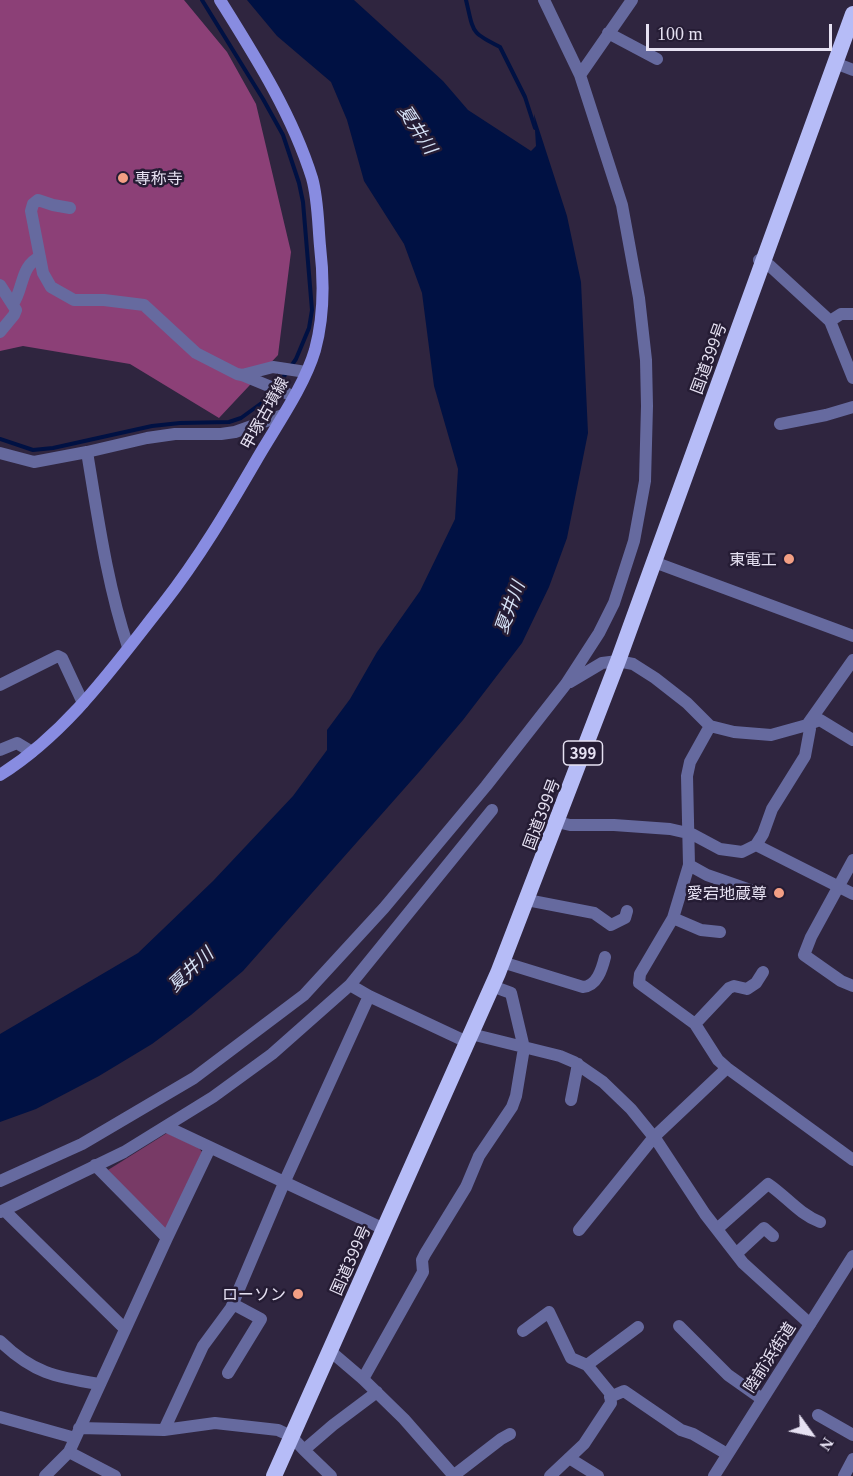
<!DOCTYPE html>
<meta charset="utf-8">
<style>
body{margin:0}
#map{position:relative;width:853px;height:1476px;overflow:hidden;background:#2f253f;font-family:Georgia,serif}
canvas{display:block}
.north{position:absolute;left:781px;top:1404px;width:60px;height:60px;-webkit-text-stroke:4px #251c34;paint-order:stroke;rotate:123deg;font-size:16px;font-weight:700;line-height:24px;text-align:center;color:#e6e1f2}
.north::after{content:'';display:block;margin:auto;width:21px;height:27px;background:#e6e1f2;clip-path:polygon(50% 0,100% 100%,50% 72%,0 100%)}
.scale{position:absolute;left:646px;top:24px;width:186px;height:27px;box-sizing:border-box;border:3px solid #e6e1f2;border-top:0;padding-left:8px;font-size:18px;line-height:21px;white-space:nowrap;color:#e6e1f2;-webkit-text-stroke:4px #251c34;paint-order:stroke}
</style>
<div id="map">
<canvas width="853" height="1476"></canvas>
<div class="north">N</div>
<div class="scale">100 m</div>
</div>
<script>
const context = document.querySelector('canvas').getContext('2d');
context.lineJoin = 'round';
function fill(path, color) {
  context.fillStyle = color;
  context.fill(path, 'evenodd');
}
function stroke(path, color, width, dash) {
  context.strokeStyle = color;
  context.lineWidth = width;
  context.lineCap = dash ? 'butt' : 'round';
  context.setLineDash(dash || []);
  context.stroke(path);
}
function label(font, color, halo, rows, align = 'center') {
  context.font = font + ' Georgia,"Noto Sans JP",serif';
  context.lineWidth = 5;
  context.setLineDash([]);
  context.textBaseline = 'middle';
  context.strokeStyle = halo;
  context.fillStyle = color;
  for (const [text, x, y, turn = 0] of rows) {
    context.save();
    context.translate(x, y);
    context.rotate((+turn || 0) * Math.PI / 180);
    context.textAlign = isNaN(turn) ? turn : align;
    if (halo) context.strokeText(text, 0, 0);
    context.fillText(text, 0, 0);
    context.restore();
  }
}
fill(new Path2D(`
 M167 1133 199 1148 202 1152 165 1231 108 1170Z`), '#783a66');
fill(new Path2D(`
 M0 0H184L227 52 256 104 291 252 278 355 219 418 130 364 23 346 0 351Z`), '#8c4077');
fill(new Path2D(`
 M247 0H354L443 81 468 110 531 151 536 146 534 114 567 216 581 282 588 433 567 538 549 587 522 643 463 720 419 772 243 971 191 1015 152 1044 99 1076 36 1109 0 1122V1034L138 953 213 881 293 796 327 750V730L350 699 377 652 420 591 455 519 458 469 434 386 422 293 404 244 364 181 347 120 331 82 277 36Z`), '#001143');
stroke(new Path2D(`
 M466 0C474 33 470 32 500 47L525 97 535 128
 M0 439 33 450 53 448 152 426 180 423 229 422 241 418 263 402 278 385 296 359 309 328 312 310 303 202 299 183 283 135 263 99 202 0`), '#001143', 4);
stroke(new Path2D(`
 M608 33 657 59
 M580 75 632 0
 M70 208 53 205 38 200 33 204 31 211 43 273 51 287 74 300H104L144 305 196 353 237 374 242 375 273 367 306 372
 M759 260 769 265 830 321 853 378
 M0 285 16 310 14 315 0 332
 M13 304C24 288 20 266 40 257
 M830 321 841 314H853
 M242 375 293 396
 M780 424 826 415 853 407
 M87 452C98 518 107 584 128 647
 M0 453 34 462 87 452 147 438 175 434H221L235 432 283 415
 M654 562 853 636
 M0 685 58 656 62 658 83 703
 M807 725 853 660
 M807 725 820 720 853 740
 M710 726 690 762 687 776 689 865 673 918 640 974 639 983 695 1024 718 1060 727 1068 853 1160
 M0 750 17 743 32 752
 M557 822 570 825H614L670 829 692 834 720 849 742 852 756 845 763 834 772 809 805 756 810 729 807 725 771 735 734 732 710 726 687 703 655 678 633 664 618 661 602 663 570 682
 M756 845 853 894
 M853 860 811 937 804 955 841 981 853 986
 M689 865 707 875 753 891
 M527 900 594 913 611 925 625 918 627 911
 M673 918 701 930 720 932
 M502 962 583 987C597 986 602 969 605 957
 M350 985 369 996 467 1042
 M695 1024 729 988 734 986 747 989 756 983 763 972
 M471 1034 560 1056 574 1062 603 1082 631 1109 657 1141 705 1214 743 1263 810 1324
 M571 1100 578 1064
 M167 1127 384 1229
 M95 1165 167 1238
 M0 1181 82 1144 194 1078 304 995 384 908 486 786 566 684 599 633 614 603 634 541 645 481 647 406 646 360 639 298 622 205 580 75 544 0
 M4 1210 125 1329
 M0 1212 124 1152 213 1097 272 1054 350 985 492 810
 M717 1229 768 1184C786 1196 799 1214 820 1222
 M579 1230 654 1137 727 1068
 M736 1254 764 1228 773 1236
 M679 1326 728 1375 762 1399
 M523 1331 549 1312 571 1358 587 1365 610 1393 611 1403 584 1444 550 1476
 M0 1341C33 1373 55 1377 99 1384
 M329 1350 363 1379 404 1419 454 1476
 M587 1365 638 1327
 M228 1373 261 1319 233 1304
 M363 1379 423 1272 422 1260 425 1254 466 1187 479 1156 512 1107 516 1096 524 1048 511 993 492 986
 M610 1397 624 1391 681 1430 693 1434 727 1454
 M818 1415 853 1435
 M0 1417 75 1438
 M79 1428 164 1430 215 1423 278 1430 291 1436 304 1450 333 1425 377 1392
 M164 1430 203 1346 231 1308 284 1183 369 996
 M304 1450 331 1476
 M69 1452 115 1476
 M569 1458 598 1476
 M45 1476 69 1452 167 1238 210 1148
 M453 1476 501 1439 510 1434
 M844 1476 853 1459`), '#666a9f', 12);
stroke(new Path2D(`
 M835 63 853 70
 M714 1476 853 1256`), '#666a9f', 12);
stroke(new Path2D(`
 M0 775C68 732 114 666 163 604 199 558 228 509 257 459 276 426 304 387 315 350 324 317 324 280 320 246 318 224 318 199 312 178 292 114 255 56 220 0`), '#888ce1', 12);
stroke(new Path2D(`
 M274 1476 498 973 618 661 853 14`), '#b6bcf7', 16);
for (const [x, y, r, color] of [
 [123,178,6,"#f39f84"],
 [789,559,6,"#f39f84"],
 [779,893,6,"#f39f84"],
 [298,1294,6,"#f39f84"]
]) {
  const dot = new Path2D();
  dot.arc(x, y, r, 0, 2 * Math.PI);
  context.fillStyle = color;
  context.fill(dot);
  stroke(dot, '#251c34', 2);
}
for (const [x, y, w] of [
 [583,753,39]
]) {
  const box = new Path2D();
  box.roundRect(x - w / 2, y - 12, w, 24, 4.5);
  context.fillStyle = '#251c34';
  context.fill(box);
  stroke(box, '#e6e1f2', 1.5);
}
label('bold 15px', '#e6e1f2', null, [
 ["399",583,753]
]);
label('16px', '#e6e1f2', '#251c34', [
 ["専称寺",135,178,"left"],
 ["東電工",777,559],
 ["愛宕地蔵尊",767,893],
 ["ローソン",286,1294]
], 'right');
label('16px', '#e6e1f2', '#251c34', [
 ["国道399号",708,358,-70],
 ["甲塚古墳線",264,413,-61],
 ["国道399号",541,814,-69],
 ["国道399号",350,1260,-66],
 ["陸前浜街道",769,1357,-57]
]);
label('italic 18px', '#d5e1f5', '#251c34', [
 ["夏井川",418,129,57],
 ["夏井川",509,607,-70],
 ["夏井川",190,969,-43]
]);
</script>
